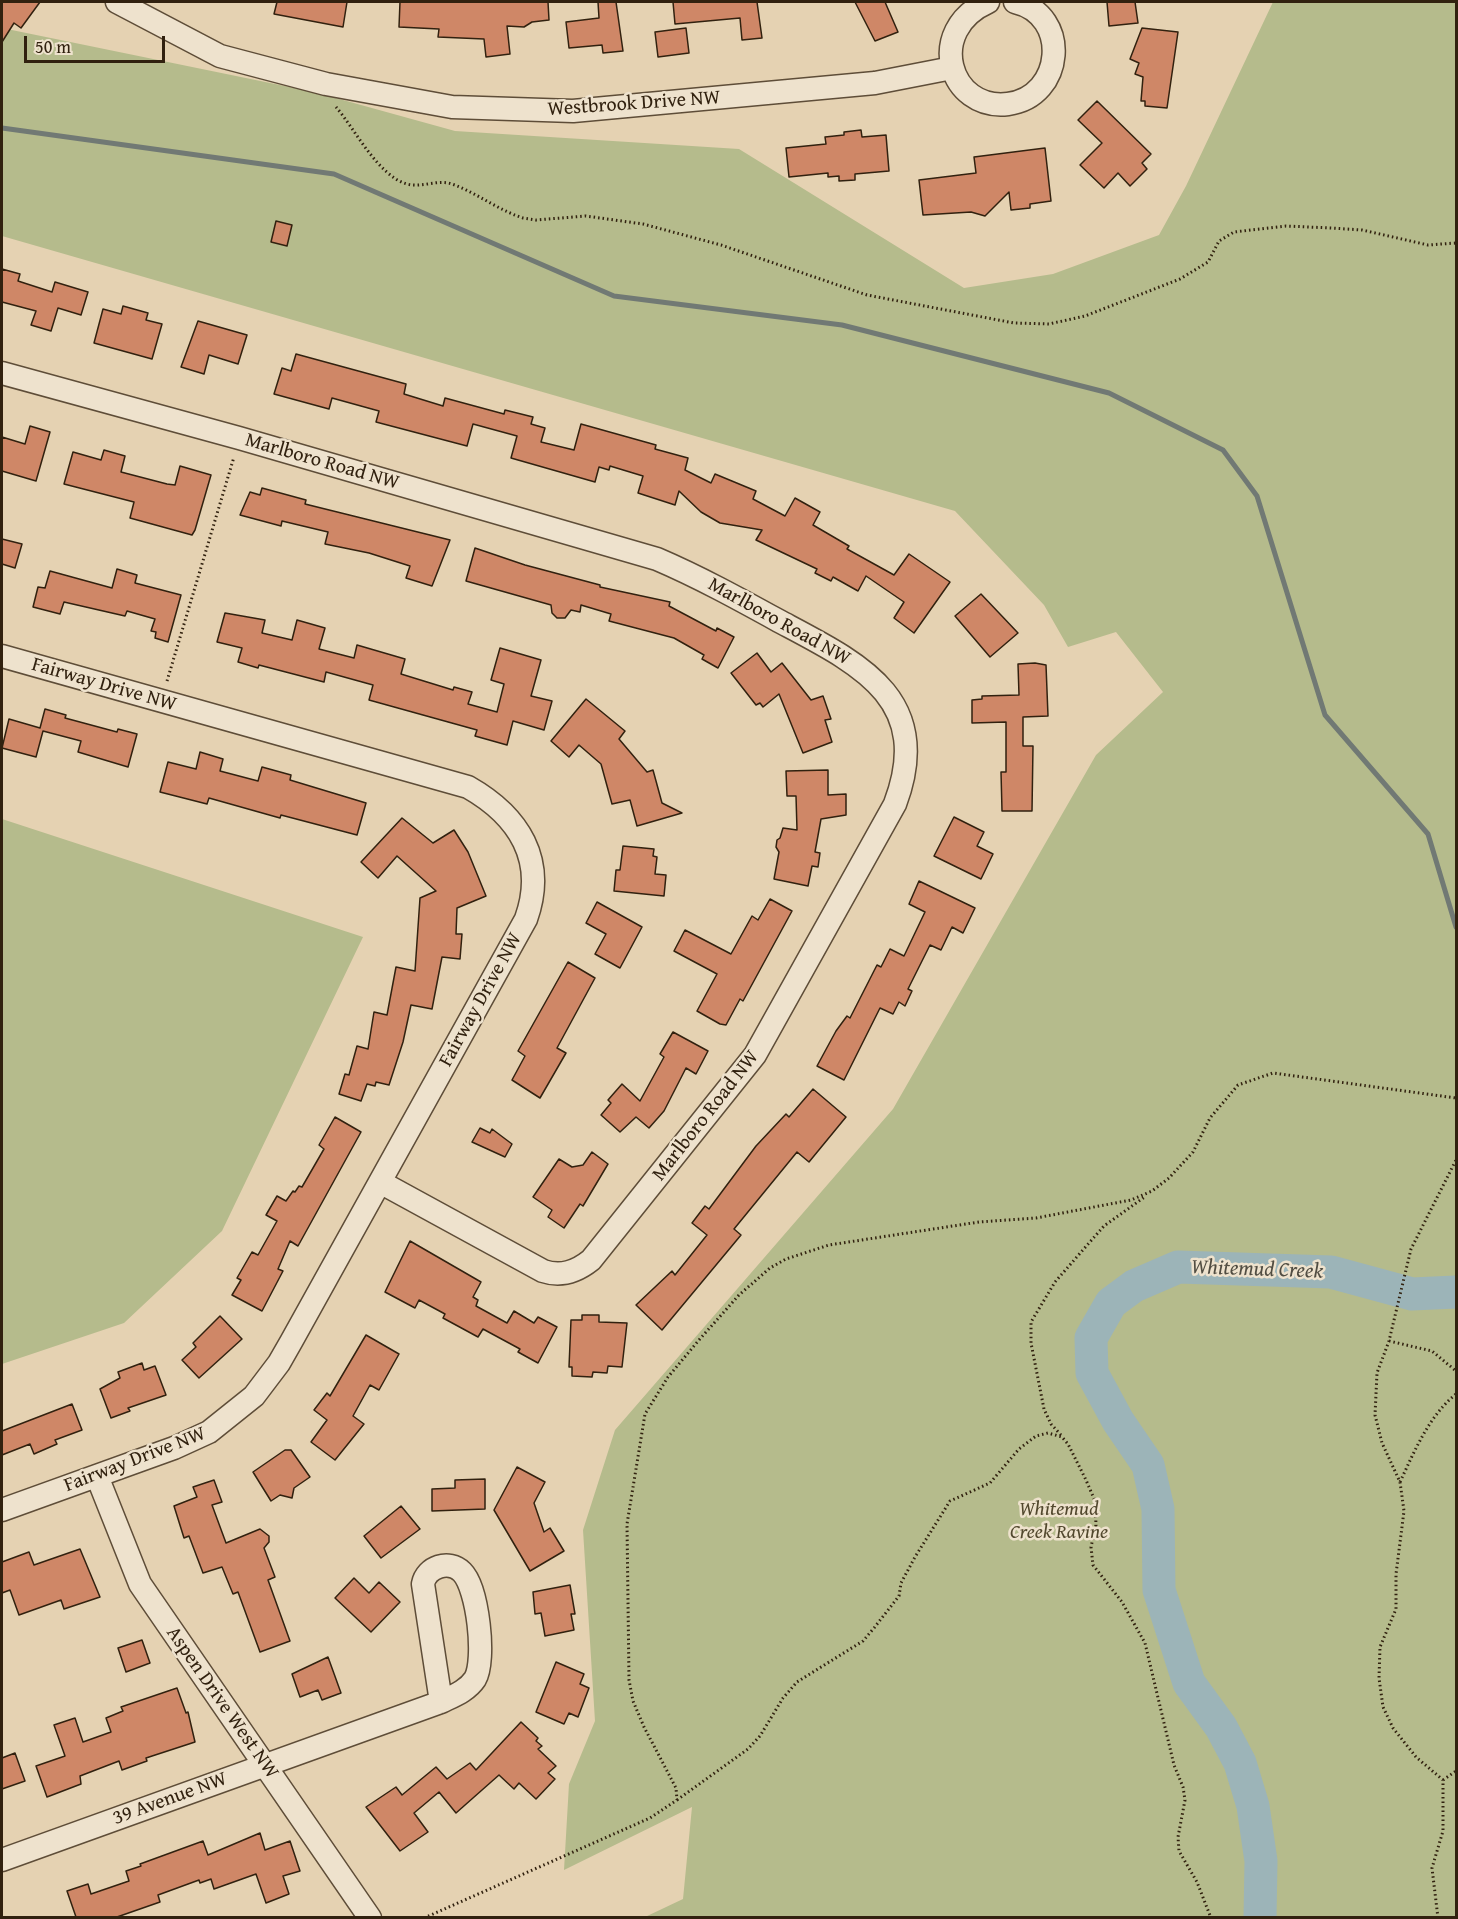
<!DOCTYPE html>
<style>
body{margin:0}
#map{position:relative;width:1458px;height:1919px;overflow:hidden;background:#e5d2b2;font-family:"Gentium Book Plus",serif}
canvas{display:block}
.frame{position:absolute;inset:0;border:3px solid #31210f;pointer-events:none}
.scale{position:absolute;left:24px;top:36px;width:141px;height:27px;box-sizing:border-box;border:3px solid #31210f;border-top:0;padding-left:8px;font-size:18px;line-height:21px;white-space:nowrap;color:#31210f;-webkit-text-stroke:4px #eee2cd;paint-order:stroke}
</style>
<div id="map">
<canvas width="1458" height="1919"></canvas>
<div class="frame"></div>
<div class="scale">50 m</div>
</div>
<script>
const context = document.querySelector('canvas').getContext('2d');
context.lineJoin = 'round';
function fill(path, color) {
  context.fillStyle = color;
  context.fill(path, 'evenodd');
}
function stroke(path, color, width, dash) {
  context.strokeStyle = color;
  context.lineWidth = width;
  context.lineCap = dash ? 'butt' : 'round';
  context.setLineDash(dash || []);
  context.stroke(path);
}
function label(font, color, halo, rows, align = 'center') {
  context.font = font + ' "Gentium Book Plus",serif';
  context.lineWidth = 5;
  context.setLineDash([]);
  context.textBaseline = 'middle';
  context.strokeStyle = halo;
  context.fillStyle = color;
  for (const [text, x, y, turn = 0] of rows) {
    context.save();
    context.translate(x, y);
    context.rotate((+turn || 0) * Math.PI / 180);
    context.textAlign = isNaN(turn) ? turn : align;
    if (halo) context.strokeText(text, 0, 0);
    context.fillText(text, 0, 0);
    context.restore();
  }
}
fill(new Path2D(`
 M1273 2H1456V1917H645L683 1899 692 1807 564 1870 569 1784 595 1721 583 1530 615 1430 893 1109 1096 755 1163 692 1116 632 1068 647 1044 605 955 511 2 236V28L314 92 455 131 739 149 964 288 1053 274 1159 235 1186 186Z
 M2 819 363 937 222 1231 124 1323 2 1364Z`), '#b5bb8c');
stroke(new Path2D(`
 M2 128 334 174 614 296 842 325 1109 393 1223 450 1257 496 1325 715 1428 834 1456 927
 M1453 1293 1456 1278`), '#717974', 5);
stroke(new Path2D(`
 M1260 1918 1261 1861 1253 1806 1240 1763 1221 1727 1189 1683 1159 1590 1158 1509 1148 1465 1118 1421 1092 1373 1091 1338 1111 1303 1134 1286 1178 1267 1331 1272 1412 1294 1456 1292`), '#9cb4b8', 33);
const building = new Path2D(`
 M2 2H40L21 28 14 23 2 42Z
 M277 2H347L343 27 274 14Z
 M400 2H548L549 20 532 22 524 27 507 26 510 54 486 57 484 39 438 37 439 29 399 27Z
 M598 2H616L623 51 603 53 602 45 569 48 566 22 599 18Z
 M673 2H757L762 38 742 40 740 18 675 24Z
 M855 2H885L898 32 875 41Z
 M1107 2H1135L1138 23 1109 26Z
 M686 28 689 53 658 57 655 32Z
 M1142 28 1178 32 1167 108 1145 106V101H1141L1143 77 1135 74 1139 63 1130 59Z
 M1097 101 1151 154 1142 163 1147 169 1130 186 1118 173 1104 188 1080 165 1102 143 1078 120Z
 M861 130 862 137 886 135 889 171 855 174V180L839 181V176L828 177V173L789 177 786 148 826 144 825 137 844 135V132Z
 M1045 148 1051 201 1030 204V208L1011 210 1009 192 985 216 971 212 923 215 919 180 976 173 974 157Z
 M276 221 292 225 287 246 271 242Z
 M2 269 20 274 18 281 52 292 55 282 88 292 81 315 58 308 51 331 31 325 36 311 2 302Z
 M123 306 148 313 146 320 162 324 152 359 94 343 103 309 121 314Z
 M198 321 247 335 238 364 209 355 204 374 181 367Z
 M296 354 406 384 404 394 443 406 445 398 504 414 505 410 533 417 531 424 545 428 541 442 574 450 581 424 656 445 655 449 688 458 685 470 711 483 715 474 756 491 753 499 785 516 795 498 820 512 813 525 849 546 847 549 894 575 909 554 950 582 914 633 894 618 904 602 866 576 858 591 833 577 831 581 815 573 817 569 756 540 762 530 720 523 701 512 679 491 675 505 638 493 643 476 610 466 609 470 599 467 595 482 511 458 517 436 473 424 467 446 376 422 379 411 332 398 329 409 274 394 282 368 291 371Z
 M30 426 50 432 36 481 2 471V437L25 444Z
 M104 450 125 456 121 472 167 484 175 485 180 466 211 475 195 530 192 535 130 518 134 502 64 484 73 452 101 460Z
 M262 488 306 500 305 504 450 540 432 586 406 578 410 566 369 553 325 544 328 532 282 521 281 526 240 515 250 492 260 495Z
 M2 539 22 544 15 568 2 564Z
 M475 548 525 565 600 585V587L670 602 669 606 716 631 717 628 734 637 718 668 702 659 704 655 674 638 609 621 611 614 581 605 580 612 571 610 565 618H557L552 613 551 605 466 581Z
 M117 569 137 575 135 583 181 595 168 642 155 638 156 632 151 631 155 619 127 611 125 616 64 602 60 614 33 607 38 587 45 588 50 571 112 588Z
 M981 594 1018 633 990 657 955 616Z
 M225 613 265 620 262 633 292 640 297 620 325 628 319 649 354 658 357 645 405 659 401 674 453 690 454 687 472 692 468 704 497 712 504 684 491 680 500 648 541 660 531 696 552 701 544 730 513 721 507 745 475 736 477 730 369 700 373 685 326 672 324 682 259 665 258 668 238 662 242 648 217 642Z
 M757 653 771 672 782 663 811 700 823 696 831 719 825 720 832 742 803 753 779 694 763 707 760 703 756 705 731 673Z
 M1035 663 1046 665 1048 716 1023 717V746H1033L1032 811H1002L1001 772H1006V722L972 723V700L982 699V696L1019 695 1018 664Z
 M586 699 625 731 619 739 647 772 653 770 662 803 682 813 637 826 630 800 612 804 601 764 579 745 569 757 551 741Z
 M45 709 66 715 65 718 117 732 118 729 137 734 128 767 78 752 81 741 43 731 36 757 2 748 9 719 40 728Z
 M200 752 223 759 220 771 258 781 262 767 291 775 290 780 366 803 357 835 281 815 280 818 209 798 207 804 160 792 168 762 196 769Z
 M828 770V795L846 794V815L821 819 815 852 820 853 818 867 812 866 808 886 774 879 779 852 776 847 777 840 780 838 783 828 797 830 796 796H787L786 771Z
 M954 817 984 832 977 846 993 854 981 879 934 856Z
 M402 818 433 843 454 830 468 852 486 896 457 908 456 934H462L460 959 442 957 432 1009 411 1005 403 1042 389 1085 376 1082 375 1086 367 1084 361 1101 339 1094 345 1074 349 1075 357 1046 368 1049 374 1012 387 1015 396 967 415 971 420 898 436 891 397 856 378 878 361 862Z
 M623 846 654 849 653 856 657 857 655 874 666 875 664 896 614 891 616 870H620Z
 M919 881 975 908 963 933 952 927 941 950 930 945 908 989 912 991 905 1006 899 1002 893 1014 880 1008 844 1080 817 1066 836 1031 847 1016 850 1018 877 965 881 967 890 949 904 956 925 912 909 904Z
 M770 899 792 911 743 1001 740 999 726 1025 720 1024 697 1011 717 974 674 951 685 930 731 954 752 916 758 920Z
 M597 902 642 927 620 968 595 954 606 934 586 923Z
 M568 962 595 978 557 1048 566 1053 540 1098 512 1080 525 1056 518 1051Z
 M673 1032 708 1051 696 1074 686 1068 664 1111 649 1128 636 1117 620 1132 601 1115 611 1103 608 1100 622 1084 640 1101 664 1057 660 1054Z
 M813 1089 846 1117 809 1162 797 1152 734 1229 741 1235 662 1330 636 1305 672 1271 675 1275 707 1235 692 1223 705 1206 709 1209 756 1146 786 1114 789 1117Z
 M335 1117 361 1132 298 1246 290 1241 278 1269 283 1271 262 1311 232 1295 241 1280 237 1278 252 1252 258 1255 277 1221 266 1215 277 1196 286 1201 293 1191 295 1192 299 1186 302 1187 324 1149 319 1145Z
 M480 1128 490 1133 492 1129 512 1144 505 1157 472 1142Z
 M592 1152 608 1164 583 1206 580 1204 564 1228 548 1217 552 1210 533 1197 559 1159 572 1167 583 1165Z
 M410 1241 481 1282 473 1297 478 1300 476 1306 507 1323 514 1311 534 1323 538 1317 557 1327 538 1363 518 1352 520 1349 483 1329 478 1337 443 1318 445 1314 419 1300 415 1308 385 1292Z
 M582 1315H599V1322L627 1323 622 1367 608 1366 607 1373 593 1372 592 1377 572 1376V1367H569L571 1320H582Z
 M220 1316 242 1339 199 1378 182 1360 196 1347 193 1343Z
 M366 1335 399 1354 379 1390 370 1385 353 1416 364 1424 335 1460 311 1442 327 1420 314 1410 327 1393 330 1396Z
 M142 1363 144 1370 155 1366 166 1395 128 1408 130 1411 111 1418 100 1389 120 1378 118 1372Z
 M72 1404 82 1430 55 1440 57 1444 34 1454 30 1444 2 1455V1431Z
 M285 1450H291L310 1477 294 1488 292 1498 280 1495 271 1501 253 1472Z
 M517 1467 545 1482 534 1503 544 1532 550 1528 564 1551 530 1571 494 1510Z
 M485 1479V1509L432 1511V1489L455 1488V1480Z
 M214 1480 222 1502 212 1505 226 1543 260 1529 269 1536V1542L264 1548 275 1577 268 1580 290 1641 260 1652 238 1592 233 1594 222 1567 203 1573 189 1536 184 1538 174 1506 197 1497 193 1487Z
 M401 1506 420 1529 381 1558 364 1536Z
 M80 1549 100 1597 64 1609 61 1600 19 1615 10 1590 2 1593V1562L29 1552 34 1565Z
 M354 1578 369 1593 379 1582 400 1602 371 1632 335 1598Z
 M570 1585 575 1614H571L574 1630 545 1636 541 1613 535 1614 533 1592Z
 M142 1640 150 1663 126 1672 118 1648Z
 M328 1657 341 1693 322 1700 318 1690 300 1697 292 1674Z
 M556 1662 584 1674 580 1684 589 1688 578 1717 569 1713 564 1724 536 1712Z
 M177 1688 186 1713 188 1712 195 1742 146 1758 147 1761 122 1770 119 1761 80 1776 81 1784 47 1797 36 1766 65 1756 54 1725 75 1718 83 1742 111 1732 106 1718 123 1711 121 1707Z
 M521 1722 538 1738 536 1741 542 1746 538 1749 556 1766 548 1773 555 1779 536 1799 519 1783 514 1789 499 1775 456 1813 439 1792 414 1813 428 1832 400 1851 366 1807 396 1787 402 1795 436 1767 447 1779 470 1763 476 1770Z
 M15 1753 25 1781 2 1789V1758Z
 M260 1833 265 1850 290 1841 300 1871 283 1876 289 1894 266 1903 256 1874 214 1889 211 1879 200 1883 199 1880 158 1895 160 1902 117 1917H76L67 1891 88 1884 91 1894 129 1881 126 1871 141 1866 140 1864 203 1841 208 1855Z`);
fill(building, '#cf8767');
stroke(building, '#31210f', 1.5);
const street = new Path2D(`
 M117 2 220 56 326 84 452 107 573 111 875 83 952 68
 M988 2C925 30 949 111 1008 104 1064 97 1071 15 1015 2
 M2 373 239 438 657 559C699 577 739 599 779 621 858 663 935 698 895 804L755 1055 591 1260C576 1272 561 1277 543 1271L380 1182
 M2 656 468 787C519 816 547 860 526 919L291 1342 279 1363 254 1396 209 1432 174 1448 2 1510
 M97 1476 140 1584 370 1918
 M2 1860 441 1702 423 1584C426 1567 449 1559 462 1572 478 1588 486 1660 475 1679 467 1691 453 1696 441 1702`);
stroke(street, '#5e4d38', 25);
stroke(new Path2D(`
 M336 107C355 129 378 176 407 184 422 188 438 179 452 184 477 193 498 210 523 218L536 220 586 216 643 224 721 245 867 295 1014 323 1049 324 1085 316 1180 279 1208 262 1219 241 1234 232 1286 226 1331 228 1362 230 1428 245 1456 243
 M167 681 234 457
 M1389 1341 1432 1351 1456 1371
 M1061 1435 1051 1424 1044 1409 1031 1343V1322L1055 1282 1089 1243 1104 1226 1146 1196
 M1400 1482C1415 1450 1429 1416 1456 1394
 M1443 1780 1456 1771
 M677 1800 748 1749 760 1736 783 1698 797 1682 863 1641 874 1628 899 1596 901 1583 915 1557 950 1501 990 1483 1019 1449 1036 1436 1048 1433 1062 1437 1068 1444 1086 1480 1095 1501 1096 1525 1091 1547 1093 1565 1122 1602 1145 1643 1174 1765 1183 1787 1185 1800 1178 1837 1179 1851 1197 1882 1211 1918
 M424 1918 650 1818 677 1800 676 1788 644 1727 633 1701 629 1680 627 1524 645 1414 668 1377 699 1340 739 1295 770 1268 786 1259 829 1245 979 1222 1036 1218 1131 1200 1152 1191 1169 1178 1193 1152 1210 1118 1238 1085 1273 1073 1456 1098
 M1438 1918 1432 1868 1443 1831V1780L1416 1757 1393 1728 1383 1707 1379 1678 1380 1647 1396 1609V1574L1404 1511 1400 1482 1382 1443 1375 1415 1377 1373 1389 1341 1411 1249 1456 1160`), '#31210f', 3, [1.5, 3]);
stroke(street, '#eee2cd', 22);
label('20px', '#31210f', '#eee2cd', [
 ["Westbrook Drive NW",634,104,-4],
 ["Marlboro Road NW",322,462,16],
 ["Marlboro Road NW",779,622,29],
 ["Fairway Drive NW",104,685,16],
 ["Fairway Drive NW",481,1000,-61],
 ["Marlboro Road NW",706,1116,-52],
 ["Fairway Drive NW",135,1460,-21],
 ["Aspen Drive West NW",222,1703,55],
 ["39 Avenue NW",170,1799,-20]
]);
label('italic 20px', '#52482e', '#eee2cd', [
 ["Whitemud",1059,1510],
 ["Creek Ravine",1059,1533]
]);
label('italic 21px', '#514d42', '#eee2cd', [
 ["Whitemud Creek",1257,1270,2]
]);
</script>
